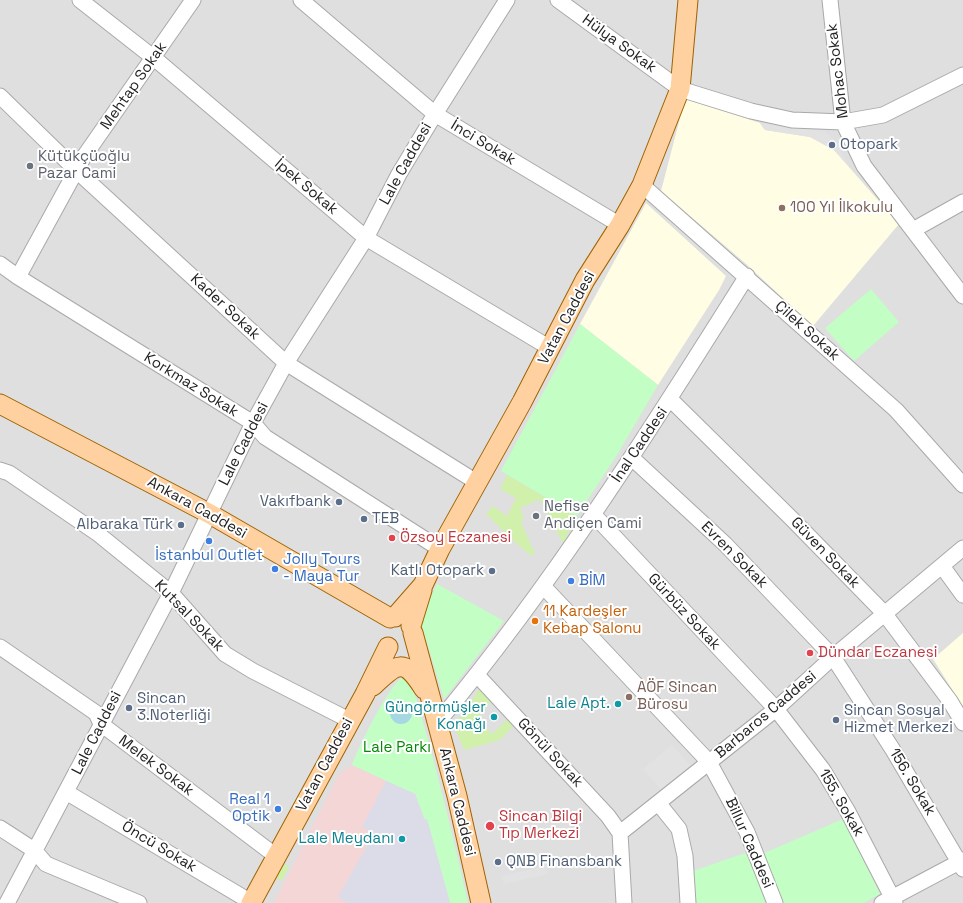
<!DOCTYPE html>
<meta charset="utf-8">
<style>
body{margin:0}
canvas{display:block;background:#f3eee8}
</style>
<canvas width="963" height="903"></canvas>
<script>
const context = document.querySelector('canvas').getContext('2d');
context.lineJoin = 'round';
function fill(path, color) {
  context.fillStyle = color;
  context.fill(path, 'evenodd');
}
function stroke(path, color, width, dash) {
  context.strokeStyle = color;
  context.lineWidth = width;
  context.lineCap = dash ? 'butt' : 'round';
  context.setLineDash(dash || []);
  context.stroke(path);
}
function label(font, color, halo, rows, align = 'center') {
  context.font = font + ' "Space Grotesk",sans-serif';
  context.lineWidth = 4;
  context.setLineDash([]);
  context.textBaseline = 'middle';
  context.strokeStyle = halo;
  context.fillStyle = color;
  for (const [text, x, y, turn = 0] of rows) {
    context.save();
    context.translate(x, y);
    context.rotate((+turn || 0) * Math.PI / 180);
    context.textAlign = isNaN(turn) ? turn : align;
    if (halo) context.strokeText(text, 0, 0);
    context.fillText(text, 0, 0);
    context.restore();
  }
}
fill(new Path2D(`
 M0 0H963V903H0Z`), '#e0dfdf');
fill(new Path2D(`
 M352 765 386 781 362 827 374 834 338 897 348 903H274L339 774Z`), '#f4d6d7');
fill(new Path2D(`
 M685 99 760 123 765 130 810 137 834 150 899 224 813 326 745 263 661 191Z
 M646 203 726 276 719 290 658 385 580 324Z
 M963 633V707L933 659Z`), '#fffee4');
fill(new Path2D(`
 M507 475 577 516 563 543 540 499 520 508 524 519 521 522 535 554 530 555 515 542 486 514 493 506 507 516 516 498 500 489Z
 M481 687 493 699 477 718 492 734 509 718 514 725 500 740 464 750 454 726Z
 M283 863 289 867 282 881 276 878Z`), '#d0f0ab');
fill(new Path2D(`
 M871 289 899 322 854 361 825 328Z
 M580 324 658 385 617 455 577 516 501 471Z
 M437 584 504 621 444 699 420 620Z
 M405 675 410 678C433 753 451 827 468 903H450L427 819 425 820 415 794 352 765C359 746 389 684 405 675Z
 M843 819 880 894 864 903H781L762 854Z
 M745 853 751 862 766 903H696L693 871Z`), '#c3fec5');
fill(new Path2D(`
 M760 123 824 131 836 141 847 164 834 150 810 137 765 130Z
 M672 745 691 766 662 791 643 769Z
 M546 866 548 874 504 884 502 876Z`), '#e2e2e2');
fill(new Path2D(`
 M386 781 415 794 424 820 427 819 450 903H348L338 897 374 834 362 827Z`), '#dcdce9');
fill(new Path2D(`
 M390 713a11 11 0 1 1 22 0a11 11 0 1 1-22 0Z`), '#a5d8e3');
const minor = new Path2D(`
 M80 0 154 58 366 238 550 348
 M301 0 435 114 620 225
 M558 0 680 89 751 111 792 120 843 122 883 115 963 75
 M830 0 843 122 864 166 963 296
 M0 96 77 171 286 363 478 483
 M642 185 896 410 963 485
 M913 230 963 202
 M0 264 18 277 253 423 265 437 440 549
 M18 277 83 158 193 0
 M670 399 792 519 884 613 950 701 963 723
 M632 458 725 544 833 657 893 750 963 869
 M0 470 9 473 97 533 171 593 225 654 253 671 349 720
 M593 514 776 709 823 770 847 810 895 903
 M942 566 963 595
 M543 586 709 762 747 832 775 903
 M0 647 96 713 101 724 276 856
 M477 675 608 816 620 833
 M438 722C554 583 651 429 747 276
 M66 792 251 902
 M659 804 679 829 685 856 688 903
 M0 828 34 850 46 864 139 903
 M7 903 171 593 253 423 286 363 366 238 399 174 435 114 507 0
 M624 903 620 833 776 709 833 657 963 548
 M882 903 963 860`);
const major = new Path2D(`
 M0 404 210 514 390 618
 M395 617 423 585 440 549 522 402 585 280 620 225 642 185 680 89 688 0
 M411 626 422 590
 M413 633 457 796 481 903
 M373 686C397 663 404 657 424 689
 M251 903 365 694 388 647`);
stroke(minor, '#a9a9a9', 17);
stroke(major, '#9f6300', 21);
stroke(minor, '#fff', 15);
stroke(major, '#ffd1a0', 19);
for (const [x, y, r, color] of [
 [832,145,4,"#5c6f8a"],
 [30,166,4,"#6b7280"],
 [782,208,4,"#8d6e63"],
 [339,502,4,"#5c6f8a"],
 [536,516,4,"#6b7280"],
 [364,519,4,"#5c6f8a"],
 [181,525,4,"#5c6f8a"],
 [392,538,4,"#e0444e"],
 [209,541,4,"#3f7fe0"],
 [275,569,4,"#3f7fe0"],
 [492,571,4,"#5c6f8a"],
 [571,581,4,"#3f7fe0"],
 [535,621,4,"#e8710a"],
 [810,653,4,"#e0444e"],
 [629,697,4,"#8d6e63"],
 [618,704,4,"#0f9aa8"],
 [129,708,4,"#5c6f8a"],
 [494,717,4,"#0f9aa8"],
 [836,720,4,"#5c6f8a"],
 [278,809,4,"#3f7fe0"],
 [490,826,5,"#e0444e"],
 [402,839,4,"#0f9aa8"],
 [498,862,4,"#5c6f8a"]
]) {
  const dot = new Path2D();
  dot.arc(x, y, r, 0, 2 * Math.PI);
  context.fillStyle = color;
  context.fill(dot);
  stroke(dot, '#fff', 1.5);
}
label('15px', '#222', '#fff', [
 ["Hülya Sokak",619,44,36],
 ["Mohac Sokak",838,71,-97],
 ["Mehtap Sokak",134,86,-55],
 ["İnci Sokak",483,143,31],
 ["Lale Caddesi",406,164,-61],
 ["İpek Sokak",306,187,40],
 ["Kader Sokak",225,307,43],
 ["Vatan Caddesi",567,318,-62],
 ["Çilek Sokak",807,331,42],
 ["Korkmaz Sokak",191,385,32],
 ["Lale Caddesi",244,444,-63],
 ["İnal Caddesi",640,445,-56],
 ["Ankara Caddesi",197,508,29],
 ["Güven Sokak",825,553,46],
 ["Evren Sokak",734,555,45],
 ["Gürbüz Sokak",684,612,47],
 ["Kutsal Sokak",189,616,46],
 ["Barbaros Caddesi",766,715,-40],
 ["Lale Caddesi",97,733,-63],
 ["Gönül Sokak",550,753,47],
 ["Vatan Caddesi",325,765,-62],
 ["Melek Sokak",156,766,37],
 ["156. Sokak",912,782,59],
 ["Ankara Caddesi",457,802,76],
 ["155. Sokak",841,803,60],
 ["Billur Caddesi",749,843,66],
 ["Öncü Sokak",159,847,31]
]);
label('15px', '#4e5e75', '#fff', [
 ["Otopark",840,145],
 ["Vakıfbank",331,502,"right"],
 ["TEB",372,519],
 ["Albaraka Türk",173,525,"right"],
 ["Katlı Otopark",484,571,"right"],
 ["Sincan",137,699],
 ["3.Noterliği",137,716],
 ["Sincan Sosyal",844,711],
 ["Hizmet Merkezi",844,728],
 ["QNB Finansbank",506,862]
], 'left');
label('15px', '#5b616d', '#fff', [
 ["Kütükçüoğlu",38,157],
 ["Pazar Cami",38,174],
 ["Nefise",544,507],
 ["Andiçen Cami",544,524]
], 'left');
label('15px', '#785e54', '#fff', [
 ["100 Yıl İlkokulu",790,208],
 ["AÖF Sincan",637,688],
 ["Bürosu",637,705]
], 'left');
label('15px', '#be3a42', '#fff', [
 ["Özsoy Eczanesi",400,538],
 ["Dündar Eczanesi",818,653],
 ["Sincan Bilgi",499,817],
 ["Tıp Merkezi",499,834]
], 'left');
label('15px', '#366cbe', '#fff', [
 ["İstanbul Outlet",209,556,"center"],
 ["Jolly Tours",283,560],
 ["- Maya Tur",283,577],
 ["BİM",579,581],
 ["Real 1",270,800,"right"],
 ["Optik",270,817,"right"]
], 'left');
label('15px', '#c56008', '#fff', [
 ["11 Kardeşler",543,612],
 ["Kebap Salonu",543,629]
], 'left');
label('15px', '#0d838f', '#fff', [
 ["Lale Apt.",610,704],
 ["Güngörmüşler",486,708],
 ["Konağı",486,725],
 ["Lale Meydanı",394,839]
], 'right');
label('15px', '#038807', '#fff', [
 ["Lale Parkı",397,748]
]);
</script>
